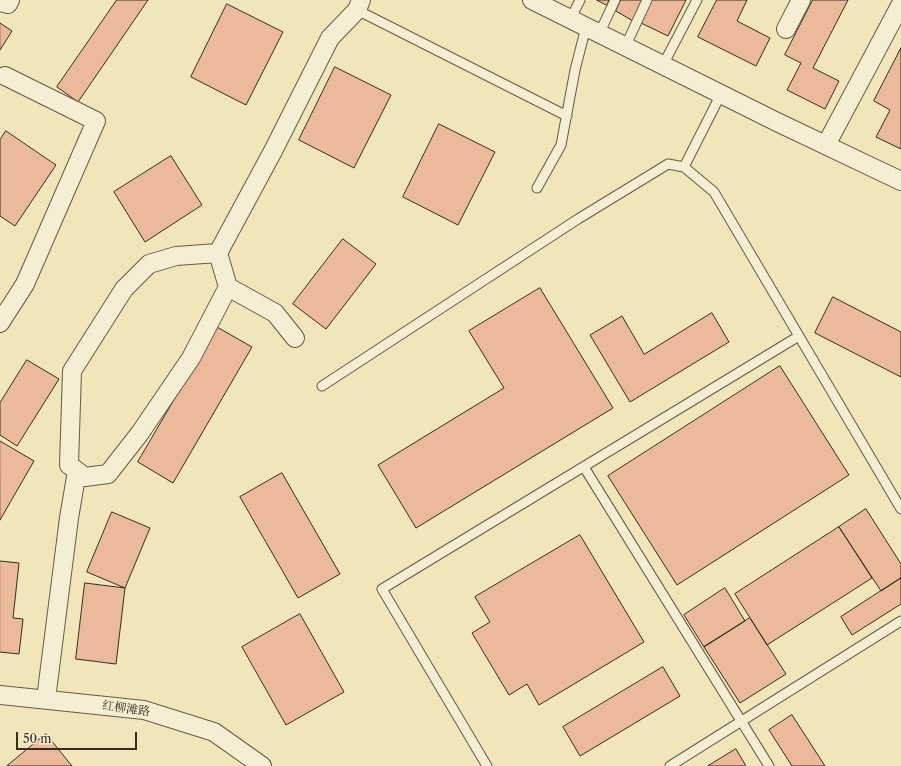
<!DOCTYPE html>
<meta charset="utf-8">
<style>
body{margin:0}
#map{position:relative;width:901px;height:766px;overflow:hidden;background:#f1e5ba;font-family:"Libre Caslon Text",serif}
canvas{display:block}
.scale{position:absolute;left:16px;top:732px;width:121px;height:18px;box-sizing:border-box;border:2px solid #352c22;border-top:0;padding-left:5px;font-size:12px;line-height:14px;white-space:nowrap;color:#352c22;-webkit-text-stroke:3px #f6eed2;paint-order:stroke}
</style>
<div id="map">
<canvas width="901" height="766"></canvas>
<div class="scale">50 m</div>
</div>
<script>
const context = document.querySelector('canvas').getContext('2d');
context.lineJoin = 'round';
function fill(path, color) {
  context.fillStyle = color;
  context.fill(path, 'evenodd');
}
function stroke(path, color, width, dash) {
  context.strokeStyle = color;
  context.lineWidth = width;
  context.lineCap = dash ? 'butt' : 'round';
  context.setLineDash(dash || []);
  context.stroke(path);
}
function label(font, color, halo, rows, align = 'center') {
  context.font = font + ' "Libre Caslon Text","Noto Serif SC",serif';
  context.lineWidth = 3;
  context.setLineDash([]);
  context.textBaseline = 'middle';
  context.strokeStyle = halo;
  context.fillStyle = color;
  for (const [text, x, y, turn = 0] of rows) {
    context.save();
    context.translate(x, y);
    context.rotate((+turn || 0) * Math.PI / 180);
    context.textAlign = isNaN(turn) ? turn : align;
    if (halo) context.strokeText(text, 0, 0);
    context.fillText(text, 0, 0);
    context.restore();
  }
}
const building = new Path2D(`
 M117 0H148L78 102 57 87Z
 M597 0H609L607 5Z
 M621 0H643L633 21 616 11Z
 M652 0H686L668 36 641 23Z
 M717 0H747L737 21 770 38 756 66 698 37Z
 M813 0H848L813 68 839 81 825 109 787 90 801 63 785 55Z
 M227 4 283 32 246 105 191 77Z
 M0 23 12 31 0 50Z
 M901 48V149L876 137 890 110 874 101Z
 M335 67 391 95 354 168 299 140Z
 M439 124 495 152 458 225 403 197Z
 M6 131 56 165 15 226 0 216V140Z
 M171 156 202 205 145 242 114 192Z
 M343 239 376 264 326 329 293 304Z
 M540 288 613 408 416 528 378 465 504 388 469 331Z
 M833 297 901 332V377L815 333Z
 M712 313 729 342 630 402 590 335 622 316 644 354Z
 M217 327 252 347 173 483 138 462Z
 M27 360 59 379 17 446 0 435V403Z
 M780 366 849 475 677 585 608 476Z
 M0 441 34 461 0 520Z
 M282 473 340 574 298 598 240 497Z
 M866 509 901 564V578L881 591 839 527Z
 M112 512 150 528 125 588 87 572Z
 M839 527 872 578 767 645 735 594Z
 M580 535 644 642 539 705 527 684 509 695 472 633 490 622 475 597Z
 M0 561 19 563 13 618 23 619 19 654 0 652Z
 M901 578V604L852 635 841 617Z
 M85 583 125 588 116 664 76 659Z
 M725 588 745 621 704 647 684 615Z
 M300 614 344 692 286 725 242 647Z
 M750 618 786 674 740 703 704 647Z
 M663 667 680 696 580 756 563 727Z
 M792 715 825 766H792L769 730Z
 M46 734 72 766H7Z
 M736 749 746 766H708Z`);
fill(building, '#ebba9a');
stroke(building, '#352c22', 1);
const service = new Path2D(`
 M357 10 567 116
 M570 20 580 0
 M599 34 615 0
 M625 47 647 0
 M663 65 697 0
 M684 167 721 94
 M537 188 561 145 575 70 586 27
 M322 386 578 219 668 164 684 167 714 192 901 509
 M584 467 769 766
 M487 766 382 589 799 336
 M670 766 901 621`);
const minor = new Path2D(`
 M532 0 777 122 901 181
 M0 2 8 4 10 0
 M786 29 801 0
 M826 145 901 4
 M218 253 176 256 149 264 124 289 72 371 69 465 85 477 108 474 140 433 191 358 228 287 218 253 273 151 330 38 357 10 361 0
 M228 287 275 313 295 338
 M0 323 25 284 96 121 5 76
 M0 695 144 710 214 732 262 766
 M46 699 69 518 77 471`);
stroke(service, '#645a48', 11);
stroke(minor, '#645a48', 20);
stroke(service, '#f6eed2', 9);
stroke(minor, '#f6eed2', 18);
label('12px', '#352c22', '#f6eed2', [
 ["红柳滩路",126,709,8]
]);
</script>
